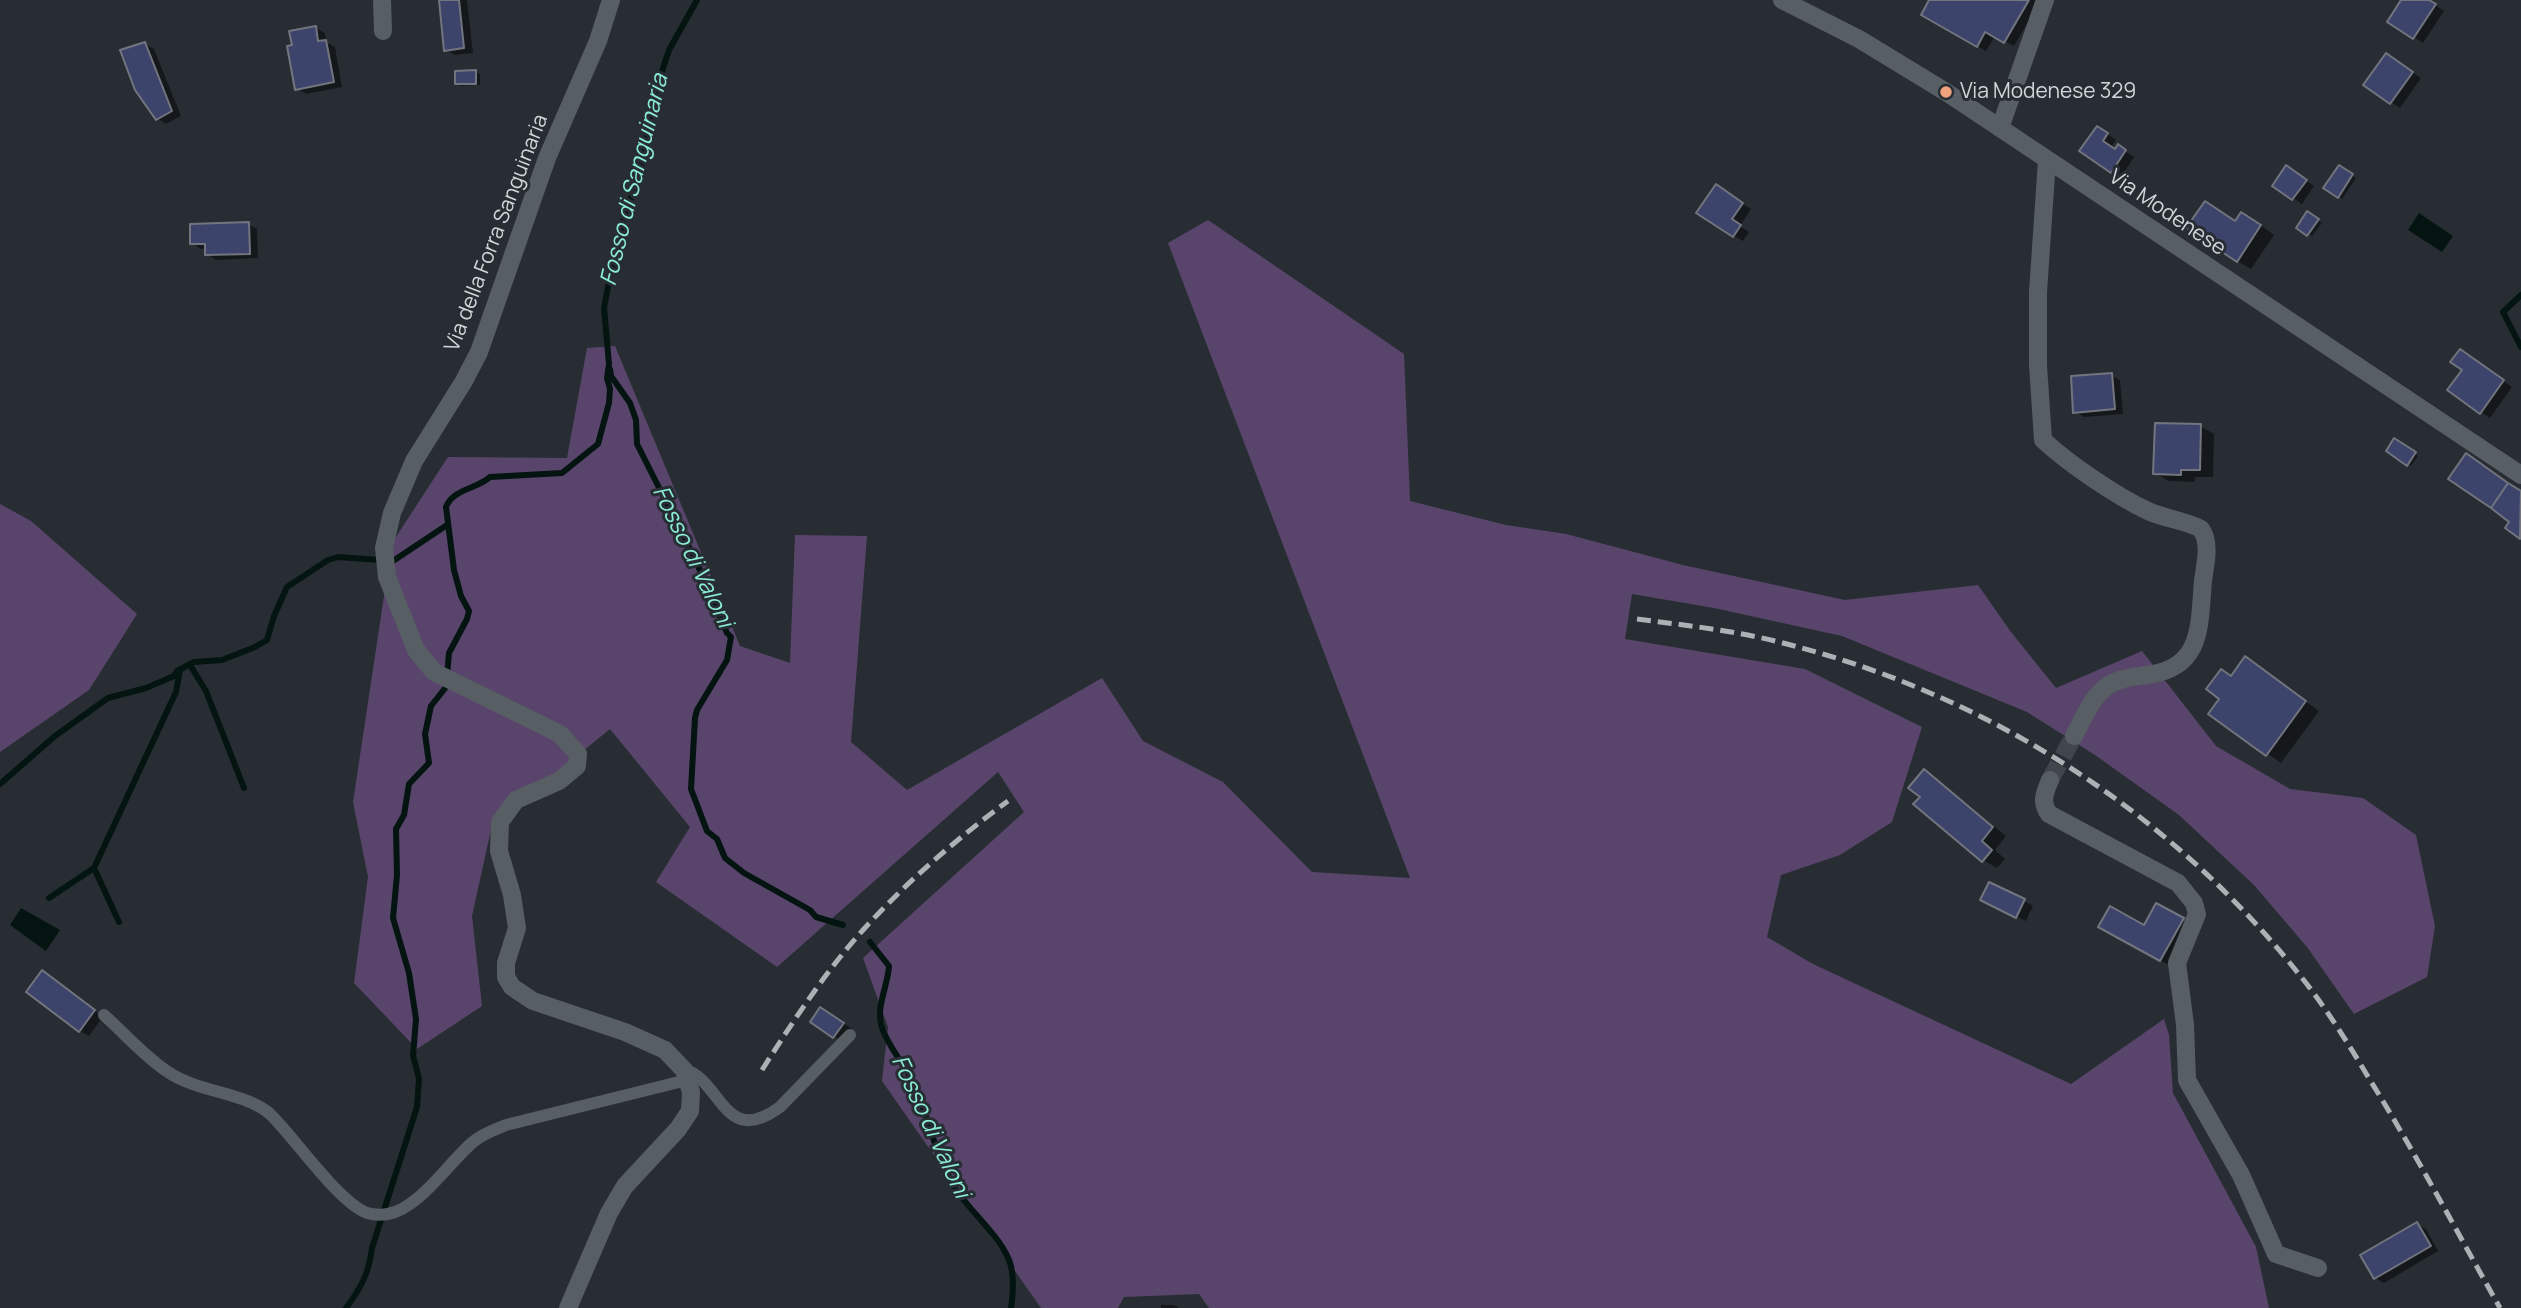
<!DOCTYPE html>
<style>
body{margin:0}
canvas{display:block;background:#272d33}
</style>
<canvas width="2521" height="1308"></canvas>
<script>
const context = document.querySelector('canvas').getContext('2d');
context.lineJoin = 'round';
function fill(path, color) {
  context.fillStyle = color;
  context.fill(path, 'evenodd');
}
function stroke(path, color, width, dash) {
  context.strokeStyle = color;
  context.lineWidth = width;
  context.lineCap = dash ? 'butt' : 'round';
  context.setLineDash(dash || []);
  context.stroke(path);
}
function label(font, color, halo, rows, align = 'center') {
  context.font = font + ' Manrope,sans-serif';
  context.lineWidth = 6;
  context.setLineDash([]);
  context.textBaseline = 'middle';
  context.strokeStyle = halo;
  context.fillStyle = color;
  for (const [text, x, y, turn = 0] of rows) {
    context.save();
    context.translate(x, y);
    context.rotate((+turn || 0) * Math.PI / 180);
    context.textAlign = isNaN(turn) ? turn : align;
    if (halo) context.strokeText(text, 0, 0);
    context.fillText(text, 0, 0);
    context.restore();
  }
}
fill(new Path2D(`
 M1208 220 1404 354 1410 501 1506 525 1566 534 1683 565 1845 600 1978 585 2011 632 2056 688 2142 651 2216 746 2290 789 2363 798 2416 835 2435 926 2427 977 2354 1014 2307 947 2254 885 2179 815 2095 755 2027 712 1842 636 1714 608 1632 594 1625 639 1805 669 1922 727 1892 822 1840 855 1781 875 1767 937 1813 964 2071 1084 2164 1019 2169 1035 2173 1093 2256 1247 2269 1308H1209L1199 1294 1124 1297 1118 1308H1041L882 1081 888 1027 863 958 1024 812 998 772 777 967 656 882 690 827 610 729 492 825 472 916 482 1006 417 1049 354 983 368 877 353 802 392 543 448 457 567 458 587 348 615 346 740 646 790 663 795 535 867 536 851 742 907 790 1102 678 1143 741 1223 782 1312 872 1410 878 1168 243Z
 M0 504 31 521 137 614 89 690 0 752Z`), '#59456b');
fill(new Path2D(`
 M2419 213 2453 236 2442 252 2408 230Z
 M21 908 60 930 46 951 10 925Z`), '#031411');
fill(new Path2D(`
 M440 0H467L473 53 455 55 446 50Z
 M1931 0H2041L2014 46 1995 36 1986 51 1923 14Z
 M2403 0H2427L2444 11 2423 43 2389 21Z
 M316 28 325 33 326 42 335 47 342 87 306 94 297 88Z
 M145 44 154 49 181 116 166 124 157 118Z
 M2395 61 2421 78 2400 108 2366 85Z
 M476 72 480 74V85L460 86 457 83Z
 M2106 133 2116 140 2111 147 2116 151 2118 147 2134 157 2121 177 2082 151Z
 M2339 167 2356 178 2342 199 2326 188Z
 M2295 173 2314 186 2302 204 2274 185Z
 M1725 192 1751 209 1740 226 1749 232 1743 241 1734 236Z
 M2308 214 2322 223 2312 236 2298 227Z
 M2236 222H2256L2274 235 2251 269 2237 261Z
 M248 224 257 229 258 258 216 260 207 254V248L201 249 192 243Z
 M2469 356 2512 387 2490 418 2481 412 2464 369Z
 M2111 375 2120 380 2123 414 2084 417 2075 412Z
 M2200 426 2214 434 2213 477H2195V482L2169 481 2155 473Z
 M2395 441 2418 456 2411 466 2388 451Z
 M2259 667 2319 711 2281 763 2210 714 2232 677Z
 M1924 772 1938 780 2006 836 1995 850 2005 859 1997 868 1983 860 1916 804 1922 797Z
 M2024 901 2033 906 2026 921 1991 905Z
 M2157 905 2197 928 2174 968 2101 927H2144Z
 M52 978 103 1017 89 1036 80 1031Z
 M830 1014 852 1029 843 1042 812 1022Z
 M2417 1224 2426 1229 2438 1251 2384 1283 2375 1278Z
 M1161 1305H1174L1179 1308H1161Z`), '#0007');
stroke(new Path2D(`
 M2521 295 2503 312 2521 347
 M610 369 611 376 630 403 636 420 637 444 696 561 727 633 731 637 727 660 697 710 695 718 691 789 707 831 717 839 725 858 744 873 810 910 816 917 843 925
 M190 665 206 691 244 788
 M0 784 55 736 108 698 146 688 174 676 177 671 194 662 222 660 255 647 267 640 274 616 287 587 328 560 338 557 393 561 447 525
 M94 868 119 922
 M49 898 94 868 176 692 180 670
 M870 942 889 966C888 986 875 1008 882 1028 889 1048 905 1065 914 1084 929 1118 935 1156 955 1188 970 1212 1004 1239 1011 1266 1014 1279 1013 1295 1011 1308
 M346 1308C361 1288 369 1273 372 1248L417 1107 419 1078 413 1056 416 1019 409 973 393 918 397 875 396 829 404 815 409 784 429 763 425 734 431 706 446 687 449 653 467 619 469 611 461 596 454 570 446 507C453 489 477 489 490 477L562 473 598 444 609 403 610 389 607 378 609 364 604 308 617 240 642 166 653 99 669 50 697 0`), '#031411', 6);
const building = new Path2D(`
 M439 0H459L464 48 444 51Z
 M1929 0H2029L2004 43 1985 32 1977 47 1921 15Z
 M2401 0H2429L2436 4 2413 39 2387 22Z
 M316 26 318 41 326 40 334 82 295 90 287 46 292 45 289 31Z
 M145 42 172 111 156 120 135 90 120 50Z
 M2386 53 2413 72 2390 104 2363 85Z
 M476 70V84H455V71Z
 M2097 126 2108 133 2103 141 2115 149 2118 144 2126 150 2111 173 2079 151Z
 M2286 165 2307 180 2292 200 2272 186Z
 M2339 165 2353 174 2338 198 2323 188Z
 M1716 184 1743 203 1732 219 1741 225 1733 237 1696 213Z
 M2205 201 2235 221 2241 212 2261 225 2237 262 2186 228Z
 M2307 211 2319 219 2307 236 2296 228Z
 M249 222 250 254 205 255V244H190V224Z
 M2460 349 2504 380 2480 414 2447 390 2462 370 2450 362Z
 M2112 373 2115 409 2073 413 2071 376Z
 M2155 423 2201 424 2200 470H2181V475L2153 474Z
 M2394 438 2416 452 2407 466 2386 451Z
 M2466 453 2508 483 2491 508 2448 479Z
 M2508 483 2521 491 2520 539 2505 528 2509 522 2491 508Z
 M2245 656 2306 701 2266 756 2208 714 2219 699 2206 689 2221 669 2231 676Z
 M1924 769 1993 827 1982 841 1992 850 1982 862 1913 804 1920 797 1908 788Z
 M1989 882 2025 899 2016 918 1980 900Z
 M2156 903 2184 918 2160 961 2098 927 2110 906 2144 925Z
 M42 970 95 1010 79 1032 26 992Z
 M820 1007 844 1023 833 1038 810 1022Z
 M2417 1222 2431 1246 2374 1279 2360 1255Z`);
fill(building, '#3d446b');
stroke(building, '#73757e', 2);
stroke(new Path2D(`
 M2050 780 2074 736`), '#41464c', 18, [18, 9]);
stroke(new Path2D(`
 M104 1015C125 1034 145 1057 168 1072 197 1092 247 1093 270 1114 295 1138 338 1202 367 1213 374 1215 382 1215 388 1214 419 1209 450 1161 473 1142 482 1134 494 1130 506 1125L687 1080
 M684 1069C723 1082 724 1148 780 1107L850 1035`), '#575e64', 12);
stroke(new Path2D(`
 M382 0 383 31
 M2000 128 2045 0
 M2047 160 2038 292V365L2043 440C2069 464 2116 496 2148 511 2165 519 2185 520 2201 529 2211 543 2205 565 2203 581 2199 626 2203 668 2147 675 2133 677 2118 678 2106 687 2091 698 2083 720 2074 736
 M2050 780C2045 792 2040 802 2049 814L2178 883 2194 903 2197 914 2177 963 2185 1025 2187 1080 2241 1175 2276 1254 2318 1268
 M568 1308 609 1213 625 1186 678 1129 690 1111 691 1092 684 1070 665 1050 625 1032 533 1001 512 987 506 977V963L517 928 512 895 499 851 500 822 516 800 559 781 577 766 578 754 560 734 434 672 416 650 387 577 384 548 392 513 414 461 464 381 479 352 547 158 598 41 611 0`), '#575e64', 18);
stroke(new Path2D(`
 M1782 0 1859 39 1946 92 2521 475`), '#575e64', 18);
stroke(new Path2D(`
 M1637 619C1683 625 1730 630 1775 641 1981 691 2166 808 2298 973 2325 1006 2348 1043 2370 1080 2416 1154 2457 1232 2500 1308
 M762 1070C797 1015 833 960 878 914 918 872 962 835 1008 801`), '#adb1b6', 5, [14, 7]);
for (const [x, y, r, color] of [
 [1946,92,7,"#f1a17c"]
]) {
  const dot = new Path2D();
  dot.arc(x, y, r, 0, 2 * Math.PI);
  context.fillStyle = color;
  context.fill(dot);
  stroke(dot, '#272d33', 2.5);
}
label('21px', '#d2d6da', '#272d33', [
 ["Via Modenese 329",1960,92]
], 'left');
label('21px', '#d2d6da', '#272d33', [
 ["Via Modenese",2167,213,34],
 ["Via della Forra Sanguinaria",497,233,-69]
]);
label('italic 23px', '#8becd6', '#272d33', [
 ["Fosso di Sanguinaria",635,180,-76],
 ["Fosso di Valoni",692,557,64],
 ["Fosso di Valoni",930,1127,65]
]);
</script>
